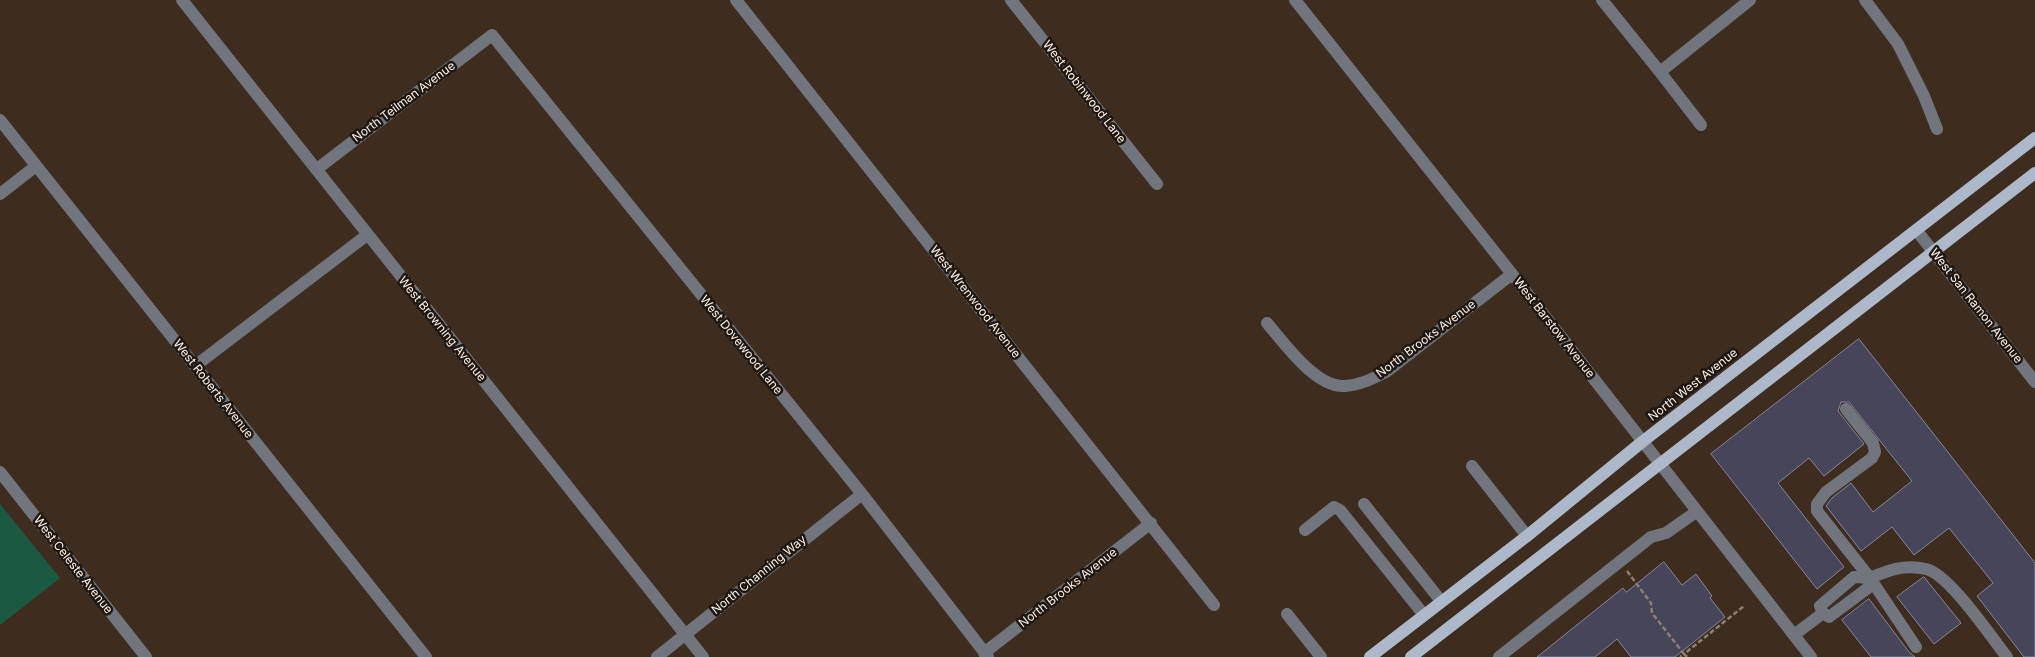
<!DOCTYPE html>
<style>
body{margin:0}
canvas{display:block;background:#3e2d1f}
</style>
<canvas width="2035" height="657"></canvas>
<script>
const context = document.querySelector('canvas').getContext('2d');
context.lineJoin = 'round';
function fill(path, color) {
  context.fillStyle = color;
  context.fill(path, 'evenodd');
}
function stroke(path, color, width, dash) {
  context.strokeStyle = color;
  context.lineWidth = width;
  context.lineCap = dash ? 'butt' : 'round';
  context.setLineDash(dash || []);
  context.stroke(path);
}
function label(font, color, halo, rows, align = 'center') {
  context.font = font + ' Inter,sans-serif';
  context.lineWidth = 5;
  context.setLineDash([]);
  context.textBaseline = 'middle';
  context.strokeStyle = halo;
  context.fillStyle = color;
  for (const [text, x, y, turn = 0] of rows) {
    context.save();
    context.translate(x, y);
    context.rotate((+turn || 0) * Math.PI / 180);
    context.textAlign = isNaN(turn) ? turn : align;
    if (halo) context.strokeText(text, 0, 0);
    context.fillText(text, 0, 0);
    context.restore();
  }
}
fill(new Path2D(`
 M0 504 60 578 0 625Z`), '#1c5942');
const building = new Path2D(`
 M1859 339 2035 563V657H2024L1977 596 1993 583 1949 528 1914 555 1892 527 1861 551 1826 506 1832 498 1851 483 1873 512 1912 481 1849 402H1841L1838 411 1864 444 1824 476 1809 458 1778 483 1844 567 1817 589 1711 454Z
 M1664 562 1682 585 1696 574 1712 596 1710 598 1725 617 1675 657H1631L1617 639 1595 657H1537L1623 588 1626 592Z
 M1924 577 1961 623 1934 644 1897 597Z
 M1869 599 1909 652 1915 657H1871L1842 620Z`);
fill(building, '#464559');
stroke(building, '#87859d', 1);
stroke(new Path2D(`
 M1627 571 1651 603 1652 613 1684 654 1680 657
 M1687 657 1684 654 1744 606`), '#8e7f73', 2.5, [5, 2.5]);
stroke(new Path2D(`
 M182 0 703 657
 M736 0 1214 605
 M1011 0 1157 184
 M1295 0 1512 274 1811 657
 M1602 0 1660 72 1701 125
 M1865 0 1898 44 1924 96 1937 129
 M1660 72 1750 0
 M0 120 426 657
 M317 169 492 35 862 494 988 657
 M0 194 36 166
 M1917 231 2035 382
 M1267 323C1284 343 1316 388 1345 386 1360 385 1372 379 1386 372L1512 274
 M195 366 367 235
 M1846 409 1873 443 1875 452 1872 458 1826 492 1817 504V511L1870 578 1916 647
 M1472 466 1527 536
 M0 472 146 657
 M1364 504 1441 601
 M1305 530 1334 507 1340 510 1424 615
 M1854 577 1870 578 1868 588 1829 617 1823 613 1820 606Z
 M1870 578C1889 570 1904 564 1926 569 1949 574 1991 637 2007 657
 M1287 614 1321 657
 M1794 635 1823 613
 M984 653 1151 523
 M657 657 862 494
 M1499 657 1651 537 1666 533 1696 512`), '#70757e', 12);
stroke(new Path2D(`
 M1370 657 1527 536 1642 442 2035 138
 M1411 657 2035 173`), '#adb8cb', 12);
label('12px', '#fcf0e7', '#1f1711', [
 ["West Robinwood Lane",1084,92,52],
 ["North Teilman Avenue",404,102,-37],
 ["West Wrenwood Avenue",975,302,52],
 ["West San Ramon Avenue",1976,306,52],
 ["West Barstow Avenue",1554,328,52],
 ["West Browning Avenue",442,329,51],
 ["North Brooks Avenue",1426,339,-37],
 ["West Dovewood Lane",741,345,51],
 ["North West Avenue",1693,385,-38],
 ["West Roberts Avenue",213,389,52],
 ["West Celeste Avenue",73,565,52],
 ["North Channing Way",759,575,-39],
 ["North Brooks Avenue",1068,588,-38]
]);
</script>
